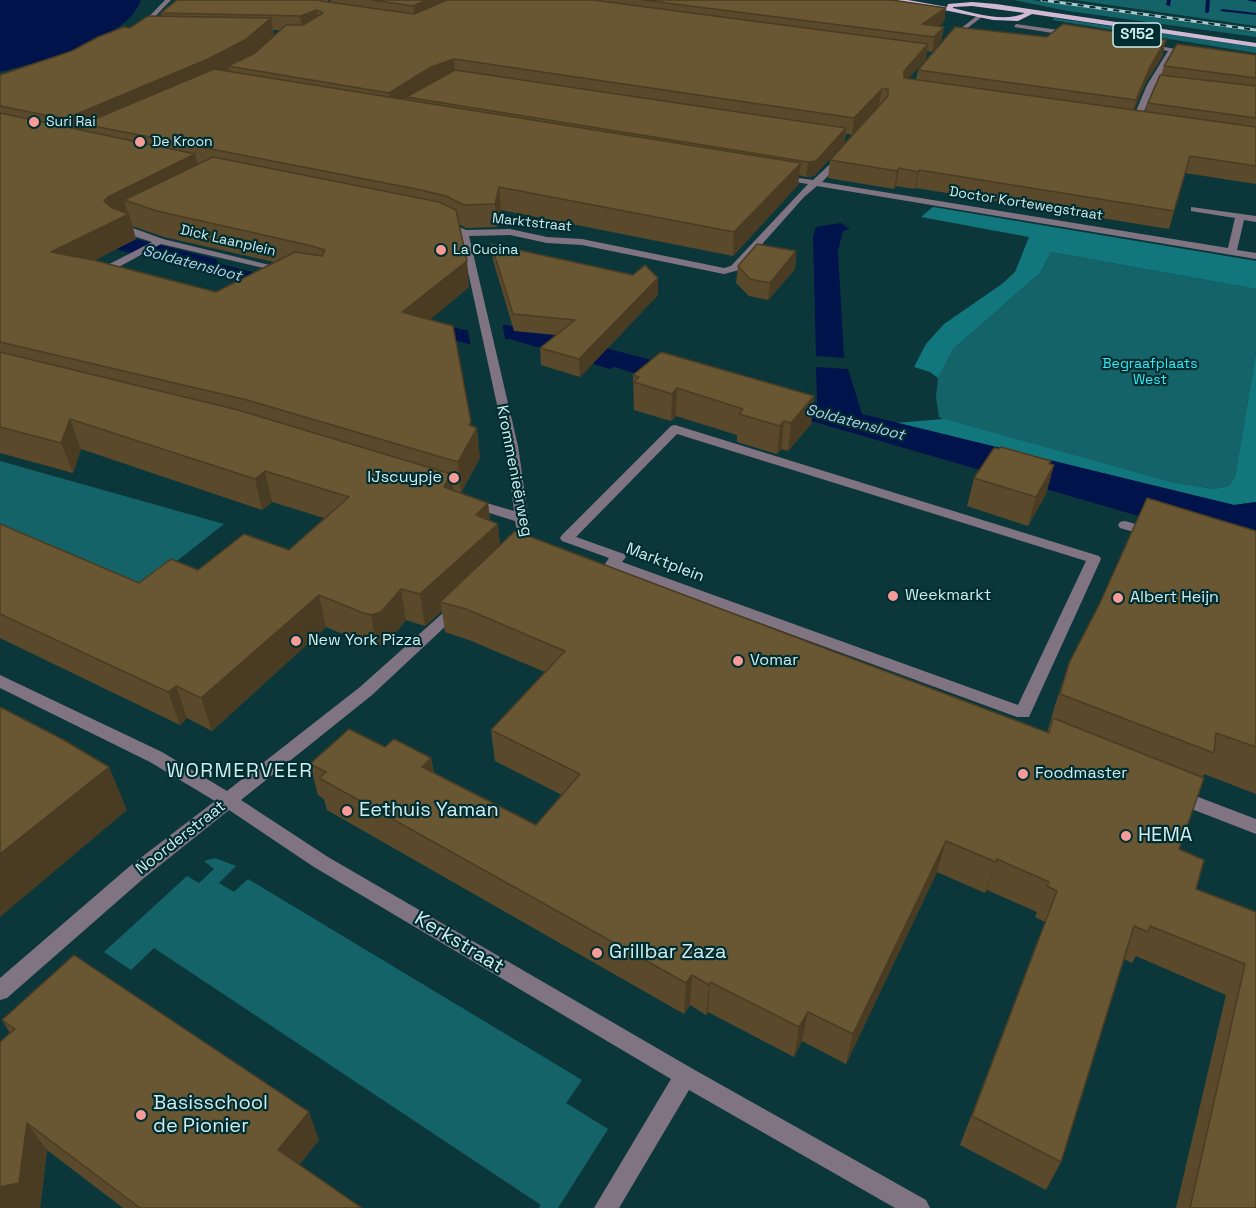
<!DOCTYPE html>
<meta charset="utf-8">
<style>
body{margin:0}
canvas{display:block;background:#0c373a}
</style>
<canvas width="1256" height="1208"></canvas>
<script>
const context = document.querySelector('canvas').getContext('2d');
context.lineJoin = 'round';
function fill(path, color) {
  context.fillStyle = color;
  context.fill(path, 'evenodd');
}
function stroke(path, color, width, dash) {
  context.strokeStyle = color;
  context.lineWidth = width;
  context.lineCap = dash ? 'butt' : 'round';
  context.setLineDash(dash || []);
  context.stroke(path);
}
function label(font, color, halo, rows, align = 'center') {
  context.font = font + ' "Space Grotesk",sans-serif';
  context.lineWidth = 4.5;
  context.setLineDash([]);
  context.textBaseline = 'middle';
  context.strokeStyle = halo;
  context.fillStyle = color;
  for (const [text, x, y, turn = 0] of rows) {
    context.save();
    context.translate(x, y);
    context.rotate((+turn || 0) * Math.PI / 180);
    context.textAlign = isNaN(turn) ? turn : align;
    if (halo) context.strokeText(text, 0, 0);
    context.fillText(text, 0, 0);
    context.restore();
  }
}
fill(new Path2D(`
 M1014 0H1032L1256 32V37L1068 11Z
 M1075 0H1256V26Z
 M1054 18 1256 47V53L1052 20Z
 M1051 252 1256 289V353L1235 477 1229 486 1214 489 1171 482 949 422 939 417 936 397 938 378 953 349 1040 273Z
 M0 461 224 524 131 597 0 541Z
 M215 858 236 866 219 883 234 892 248 879 582 1080 566 1103 608 1129 558 1208H539L541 1205 154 948 131 970 104 952 187 876 199 883 214 869 204 861Z`), '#136368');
fill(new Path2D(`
 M933 207 1256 261V289L1051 252 1040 273 953 349 938 378 930 372 914 367 926 344 944 324 1002 284 1015 272 1029 237 921 217Z
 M1256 353V502L1234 505 895 423 944 419 1171 482 1214 489 1229 486 1235 477Z`), '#12767d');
fill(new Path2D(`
 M0 0H141C128 40 38 62 0 72Z
 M841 223 850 229 843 231 838 251 844 358 816 356 813 237 816 227Z
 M161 248 263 275 245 282 147 255Z
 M280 280 464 330 506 325 548 333 817 403 816 367 848 369 862 414 1234 505 1256 502V550L656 376 653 379 614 367 610 369 510 339 468 344 268 287Z`), '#00134a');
fill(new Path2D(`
 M502 323 506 342 471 346 467 327Z`), '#0c373a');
fill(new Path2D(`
 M1167 0H1171L1170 6 1166 5Z
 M1206 0H1210L1209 12 1207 13 1205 12Z
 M1246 0H1256V2Z
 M1222 9 1256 13V15L1220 11Z`), '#00134a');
fill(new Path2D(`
 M0 205 216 259 220 265 216 271 207 273 0 219Z`), '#00134a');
fill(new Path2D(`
 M165 0H171L143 29H139V27Z
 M978 15 983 16 951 41H947V39Z
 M1016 24 1072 32 1075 34 1072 36 1014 27Z
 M1143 43 1197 53 1194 55 1174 52 1155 85 1139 123 1135 125 1131 123 1147 85 1168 51 1141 46Z
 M842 153 845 154V158L822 182 1228 248 1235 218 1191 211V207L1256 216V222L1244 220 1237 250 1256 253V259L817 186 804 197 739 270 724 274 582 245 547 243 510 235 469 236 518 446 532 543 530 546H520L515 521 464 505 462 502 464 499 469 498 514 511 506 446 460 235 438 224V220H444L466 230 510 229 547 237 582 239 724 268 731 266 808 184 776 179V175L813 180Z
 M119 223 163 239 290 270 285 273 161 244 102 276H94V272L152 242 121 232 114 226Z
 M675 425 1099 556 1101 559 1029 717H1017L607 567 605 564 609 558 562 541 560 538 562 535 671 426ZM677 434 1086 561 1018 705 622 562 626 557 624 554 576 537Z
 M1125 521 1156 530 1158 533 1151 537 1120 528 1118 525 1120 522Z
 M458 602 466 607 463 610 372 695 241 800 328 857 693 1069 926 1200 930 1208H895L689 1090 619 1208H594L671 1079 314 867 229 810 144 878 7 998 0 1000V978L130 866 215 801 150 762 0 688V675L162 752 227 791 360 687 453 604Z
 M1177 789 1256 819V834L1171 801 1168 796 1171 791Z`), '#817482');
fill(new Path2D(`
 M895 0H908L947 7 948 4 972 2 996 4 1256 43V47L1032 14 1018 21 993 20ZM972 6 1025 13C1004 23 975 13 953 8V7Z`), '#d2b8d5');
const rail = new Path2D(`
 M1042 0 1256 30`);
stroke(rail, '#accacc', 3);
stroke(rail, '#002d30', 2, [6]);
fill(new Path2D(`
 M177 0H329L326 2 331 3V0H892L946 8 944 22 938 26 944 27 941 41 932 52 927 51 926 59 908 78 916 80 918 70 1047 37 1166 40 1162 57 1145 84 1134 110 1145 111 1148 103 1161 75 1164 66 1256 55V184L1185 173 1169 229 916 188 915 189 896 186 894 189 828 178 830 160 879 105 852 135 846 134 844 143 814 176 806 177 799 175 798 185 733 256 501 210 497 227 466 228 459 224 469 287 430 319 471 426 480 458 461 493 488 503 490 520 500 545 1047 733 1056 702 1069 663 1256 531V794L1204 774 1179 849 1196 889 1256 912V1208H1176L1226 995 1136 956 1132 963 1124 959 1061 1162 1046 1190 960 1145 1045 922 1035 917 1037 912 987 890 985 893 937 872 846 1064 802 1041 794 1057 708 1012 706 1015 690 1005 684 1014 327 810 324 799 318 795 310 764 385 747 431 758 434 773 536 825 562 795 495 761 491 730 545 672 469 640 445 632 442 611 425 626 406 620 386 644 377 647 369 645 326 627 212 731 187 718 180 725 0 638V524L139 583 289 550 324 518 272 502 262 510 81 449 73 473 0 453V75L72 51 161 16V13ZM273 30H280L274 36ZM132 226 164 237 274 262 216 292 95 260 136 239Z
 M491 244 633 275 658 278V295L580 377 541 365 540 348 556 335 514 331 493 260Z
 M796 251 795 269 768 300 749 296 736 283 738 266Z
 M633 375 814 396 811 424 788 451 781 449 777 454 737 442V435L676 416 671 421 634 410Z
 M1050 464 1054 465 1046 494 1028 526 967 506 974 478Z
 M2 1020 319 1140 299 1165 362 1208H123L47 1150 40 1208H0L10 1033Z`), '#5a4a2b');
fill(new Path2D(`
 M427 0H463L415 20 413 6Z
 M946 8 944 22 924 36 922 24Z
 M317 10 319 24 303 31 300 16Z
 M271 18 274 38 249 61 228 66 229 72 83 124 86 135 72 142 65 119Z
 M944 27 941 41 932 52 934 37Z
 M1166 40 1162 57 1145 84 1131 118 1136 100 1150 67Z
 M928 44 926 59 901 87 904 71Z
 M454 59 455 75 406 97V99L392 109 389 93 431 67Z
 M882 89 879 105 852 135 854 118Z
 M846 128 844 143 814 176 806 177 808 162Z
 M195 154 201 178 124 200 128 214H129L136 239 60 278 51 252 108 197Z
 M801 163 798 185 733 256 734 232Z
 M899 168 896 186 894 189 897 171Z
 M919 170 916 188 915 189 918 172Z
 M499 187 501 210 497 227 495 204Z
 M796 251 795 269 768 300 770 283Z
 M467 261 469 287 406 340 402 312Z
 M658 278V295L580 377 579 359Z
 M677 388 676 416 671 421 672 394Z
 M814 396 811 424 788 451 791 423Z
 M70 419 81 449 73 473 61 443Z
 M784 421 781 449 777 454 780 426Z
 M471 422 472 437 477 428 480 458 461 493 458 462 469 425Z
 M1051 461 1045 481 1054 465 1046 494 1028 526 1036 497Z
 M265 471 272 502 262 510 255 479Z
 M451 474 455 505 444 487Z
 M488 503 491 530 498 524 501 555 440 602 442 611 425 626 420 594 476 515Z
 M401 589 406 620 386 644 377 647 371 615Z
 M319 595 326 627 212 731 201 698Z
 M176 686 187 718 180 725 168 692Z
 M431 758 436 789 422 767Z
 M109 767 127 810 0 917V854Z
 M946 841 937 872 846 1064 853 1034Z
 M997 859 987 890 985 893 996 862Z
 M692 975 690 1005 684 1014 686 983Z
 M710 982 708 1012 706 1015 709 985Z
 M808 1012 802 1041 794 1057 799 1027Z
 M309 1112 319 1140 289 1177 278 1150Z
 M27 1123 47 1150 40 1208H0V1187Z`), '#4a3c23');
const building = new Path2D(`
 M177 0H319L321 1 414 14 447 0H593L928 44 904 71V78L1256 127V166L1190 156 1174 211 919 170 918 172 899 168 897 171 830 160 888 96V89H882L854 118 454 59 431 67 389 93 228 66 255 53 286 25H303L323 13 317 10 300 16 161 13Z
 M372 0H427L413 6Z
 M643 0H892L946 8 922 24 944 27 934 37Z
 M148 16 271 18 245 40 208 59 65 119 0 106V75L72 51 98 37 124 27 130 28Z
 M1063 24 1166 40 1150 67 1136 100 918 70 955 27 1047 37Z
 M1177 44 1256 55V78L1164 66Z
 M214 69 801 163 734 232 499 187 495 204 464 205 446 196 416 189 83 124Z
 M455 70 846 128 816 161 808 162 406 97Z
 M1160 75 1256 86V118L1148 103Z
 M0 113 195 154 108 197 104 201 112 208 129 214 51 252 93 260 216 292 295 252 322 256 325 250 308 245 157 211 124 200 213 157 439 202 456 210 467 261 402 312 453 326 471 422 469 425 477 428 458 462 247 400 0 342Z
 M491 244 633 275 645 265 658 278 579 359 540 348 575 320 513 314Z
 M757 244 796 251 770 283 750 279 738 266Z
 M0 352 238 410 451 474 444 487 488 503 476 515 498 524 420 594 401 589 381 612 371 615 363 613 319 595 201 698 176 686 168 692 0 614V524L139 583 171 559 198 570 244 534 289 550 349 497 265 471 255 479 70 419 61 443 0 427Z
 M661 352 814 396 791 423 784 421 780 426 739 414 743 409 677 388 672 394 634 382 639 377 633 375Z
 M1001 447 1051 461 1049 464 1054 465 1036 497 974 478 994 448 999 449Z
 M1147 498 1256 531V747L1216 733 1214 753 1060 694 1069 663 1100 603Z
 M515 531 1049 733 1053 718 1204 778 1179 849 1204 860 1196 889 1256 912V1208H1190L1245 964 1150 926 1148 932 1134 926 1061 1162 972 1116 1057 891 1047 886 1049 882 997 859 996 862 946 841 853 1034 808 1012 799 1027 710 982 709 985 692 975 686 983 319 778 326 772 310 764 349 729 385 747 394 739 431 758 422 767 536 825 580 774 491 730 565 651 466 609 440 602Z
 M0 707 62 739 109 767 0 854Z
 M74 955 309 1112 278 1150 362 1208H140L27 1123 19 1183 0 1187V1042L15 1029 2 1020Z`);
fill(building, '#695632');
stroke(building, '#4a3c23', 1.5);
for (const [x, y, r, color] of [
 [34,122,6,"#f59b98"],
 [140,142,6,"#f59b98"],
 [441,250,6,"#f59b98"],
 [454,478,6,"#f59b98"],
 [893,596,6,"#f59b98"],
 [1118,598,6,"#f59b98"],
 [296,641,6,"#f59b98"],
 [738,661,6,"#f59b98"],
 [1023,774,6,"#f59b98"],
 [347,811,6,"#f59b98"],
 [1126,836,6,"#f59b98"],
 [597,953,6,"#f59b98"],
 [141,1115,6,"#f59b98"]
]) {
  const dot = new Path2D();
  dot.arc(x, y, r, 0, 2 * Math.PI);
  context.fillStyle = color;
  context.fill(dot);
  stroke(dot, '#002d30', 2);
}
label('14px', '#d1ecee', '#002d30', [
 ["Suri Rai",46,122],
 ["De Kroon",152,142],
 ["La Cucina",453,250]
], 'left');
label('14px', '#d1ecee', '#002d30', [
 ["Doctor Kortewegstraat",1026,204,9],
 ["Marktstraat",532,223,6],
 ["Dick Laanplein",228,241,13]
]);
label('14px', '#38e8f4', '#002d30', [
 ["Begraafplaats",1150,364],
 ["West",1150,380]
]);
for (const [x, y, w] of [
 [1137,35,48]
]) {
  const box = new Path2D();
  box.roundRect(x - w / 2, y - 12, w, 24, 4.5);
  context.fillStyle = '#002d30';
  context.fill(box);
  stroke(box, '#d1ecee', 1.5);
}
label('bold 15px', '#d1ecee', null, [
 ["S152",1137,35]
]);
label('italic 15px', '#b8ccef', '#002d30', [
 ["Soldatensloot",192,264,15],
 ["Soldatensloot",855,423,15]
]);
label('16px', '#d1ecee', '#002d30', [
 ["Krommenieërweg",514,471,79],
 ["Marktplein",665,563,21],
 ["Noorderstraat",181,838,-38]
]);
label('16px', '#d1ecee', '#002d30', [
 ["IJscuypje",442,478,"right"],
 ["Weekmarkt",905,596],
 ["Albert Heijn",1130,598],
 ["New York Pizza",308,641],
 ["Vomar",750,661],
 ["Foodmaster",1035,774]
], 'left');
context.letterSpacing = '1.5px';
label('20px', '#d1ecee', '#002d30', [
 ["WORMERVEER",240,772]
]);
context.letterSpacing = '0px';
label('20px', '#d1ecee', '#002d30', [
 ["Eethuis Yaman",359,811],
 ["HEMA",1138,836],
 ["Grillbar Zaza",609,953],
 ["Basisschool",153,1104],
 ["de Pionier",153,1127]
], 'left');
label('20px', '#d1ecee', '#002d30', [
 ["Kerkstraat",459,943,31]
]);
</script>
